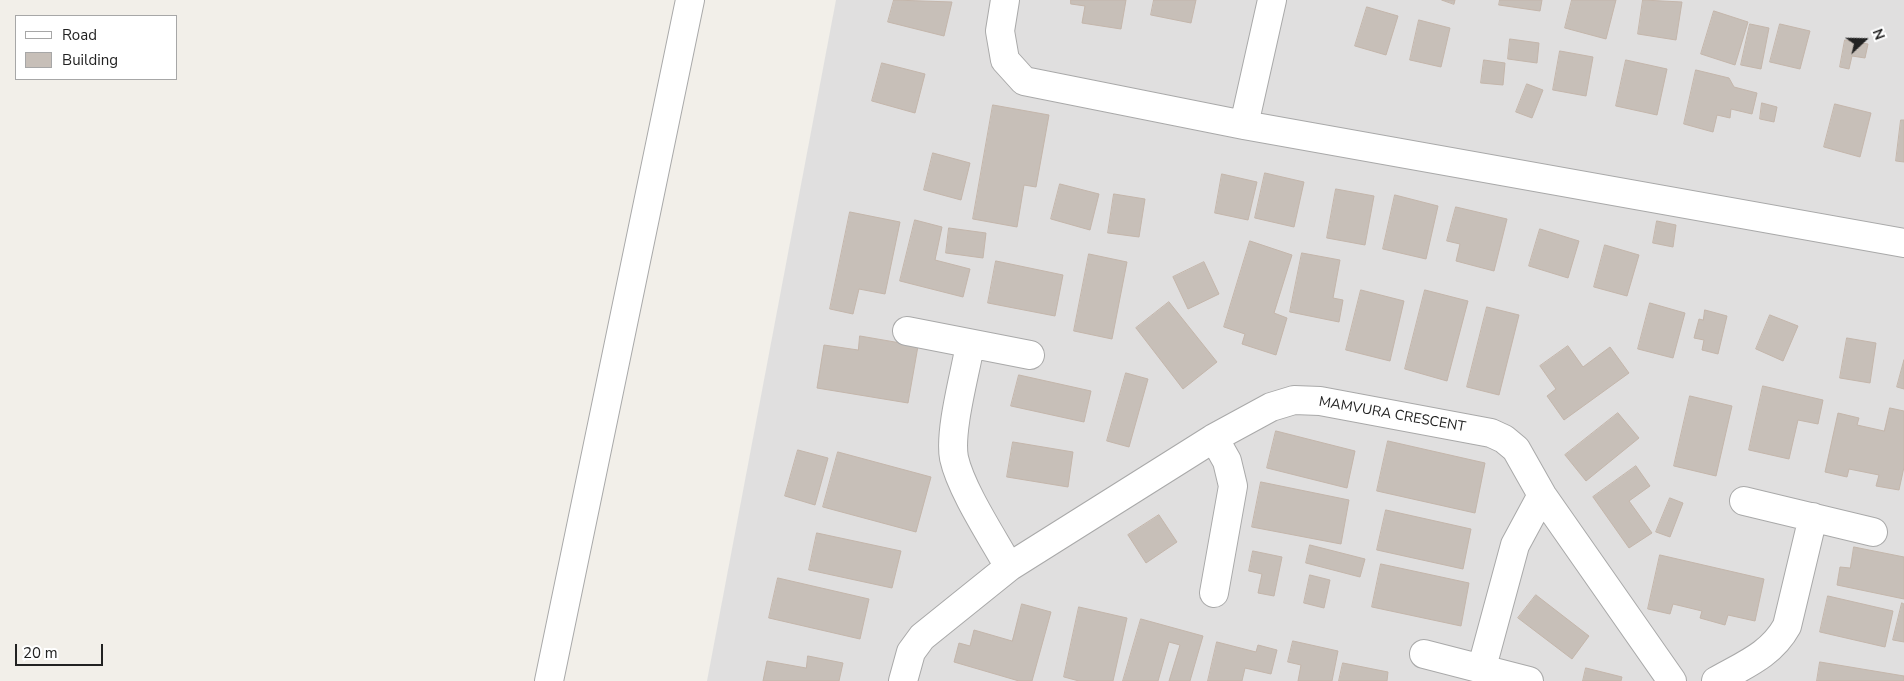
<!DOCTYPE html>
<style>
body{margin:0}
#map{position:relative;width:1904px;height:681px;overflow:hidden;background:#f2efe9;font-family:"Nunito Sans",sans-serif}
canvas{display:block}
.legend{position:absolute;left:15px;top:15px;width:162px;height:65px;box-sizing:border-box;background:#fff;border:1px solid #a7a7a7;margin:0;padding:6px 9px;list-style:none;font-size:15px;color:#222}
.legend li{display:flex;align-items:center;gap:10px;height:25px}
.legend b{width:25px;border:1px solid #a7a7a7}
.north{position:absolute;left:1839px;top:15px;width:50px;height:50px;-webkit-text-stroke:4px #fff;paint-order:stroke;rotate:69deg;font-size:14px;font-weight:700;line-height:20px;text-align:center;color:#222}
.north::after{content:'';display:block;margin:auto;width:18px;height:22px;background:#222;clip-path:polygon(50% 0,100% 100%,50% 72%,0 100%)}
.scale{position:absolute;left:15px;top:644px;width:88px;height:22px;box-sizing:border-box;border:2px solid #222;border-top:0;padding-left:6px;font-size:15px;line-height:18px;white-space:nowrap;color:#222;-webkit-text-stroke:4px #fff;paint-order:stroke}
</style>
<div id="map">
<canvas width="1904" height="681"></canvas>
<ul class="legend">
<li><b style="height:6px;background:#fff"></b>Road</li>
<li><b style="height:14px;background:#c7bfb8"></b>Building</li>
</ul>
<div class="north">N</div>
<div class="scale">20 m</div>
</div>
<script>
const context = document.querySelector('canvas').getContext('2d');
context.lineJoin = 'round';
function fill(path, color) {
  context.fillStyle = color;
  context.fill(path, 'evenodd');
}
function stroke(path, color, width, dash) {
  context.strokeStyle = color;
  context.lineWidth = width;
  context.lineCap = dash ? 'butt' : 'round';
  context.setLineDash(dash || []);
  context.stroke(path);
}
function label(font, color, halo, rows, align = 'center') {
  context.font = font + ' "Nunito Sans",sans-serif';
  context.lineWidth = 4;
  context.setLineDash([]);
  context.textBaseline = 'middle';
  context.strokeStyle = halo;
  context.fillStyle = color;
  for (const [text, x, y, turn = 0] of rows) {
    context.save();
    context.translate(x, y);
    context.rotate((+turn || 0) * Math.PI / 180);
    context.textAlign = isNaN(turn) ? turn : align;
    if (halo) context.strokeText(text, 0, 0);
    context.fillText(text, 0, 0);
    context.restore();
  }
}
fill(new Path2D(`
 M836 0H1904V681H707Z`), '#e0dfdf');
const building = new Path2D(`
 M894 0 952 2 944 36 888 22Z
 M1071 0H1126L1121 29 1082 23 1085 6 1071 4Z
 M1154 0H1196L1191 23 1151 15Z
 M1442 0H1455L1454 4Z
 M1500 0H1542L1540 11 1499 5Z
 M1572 0H1616L1606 39 1565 28Z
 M1643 0 1682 2 1676 40 1638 34Z
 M1367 7 1398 16 1386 55 1355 46Z
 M1714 11 1748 22 1735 65 1701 54Z
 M1419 20 1450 28 1441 67 1410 60Z
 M1750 24 1769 28 1761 69 1741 65Z
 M1780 24 1810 31 1800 69 1770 62Z
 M1510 39 1539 43 1537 63 1508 59Z
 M1845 40 1868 44 1865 58 1852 56 1849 69 1840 67Z
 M1560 51 1593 57 1586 96 1553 90Z
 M1484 60 1505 63 1503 85 1481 83Z
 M1626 60 1667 69 1657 115 1616 106Z
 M882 63 925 74 915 113 872 101Z
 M1696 70 1729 78 1734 87 1757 93 1752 114 1731 109 1730 118 1717 115 1713 132 1684 124Z
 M1527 84 1543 90 1532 118 1516 112Z
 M1762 103 1777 107 1774 122 1760 119Z
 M1835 104 1871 113 1860 157 1824 147Z
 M993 105 1049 115 1036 187 1024 185 1017 227 973 219Z
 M1901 120H1904V162L1896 161Z
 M933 153 970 163 961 200 924 190Z
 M1265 173 1304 182 1294 227 1255 218Z
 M1222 174 1257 182 1248 220 1215 213Z
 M1060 184 1099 194 1090 230 1051 219Z
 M1336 189 1374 196 1365 245 1327 238Z
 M1114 194 1145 199 1139 237 1108 233Z
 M1395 195 1438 206 1426 259 1383 249Z
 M1456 207 1507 219 1494 271 1456 261 1460 244 1447 241Z
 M850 212 900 222 885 294 859 289 853 314 830 309Z
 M915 220 942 227 935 260 970 269 963 297 900 281Z
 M1657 221 1676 225 1673 247 1653 243Z
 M949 228 986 233 983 258 946 253Z
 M1540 229 1579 241 1568 278 1529 266Z
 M1250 241 1292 255 1274 313 1287 318 1276 355 1242 344 1245 334 1224 327Z
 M1605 245 1639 255 1627 296 1594 287Z
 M1302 253 1340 260 1333 298 1343 300 1339 322 1290 312Z
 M1089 254 1127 262 1112 339 1074 331Z
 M996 261 1063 275 1055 316 988 303Z
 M1204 262 1219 294 1188 309 1173 277Z
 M1361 290 1404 301 1390 361 1346 350Z
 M1425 290 1468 301 1447 381 1405 369Z
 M1169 302 1217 362 1183 389 1136 328Z
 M1650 303 1685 313 1673 358 1638 349Z
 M1487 307 1519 315 1499 395 1467 387Z
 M1705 310 1727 316 1718 354 1702 350 1704 340 1694 338 1699 319 1703 320Z
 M1770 315 1798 326 1783 361 1756 349Z
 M860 336 918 346 908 403 817 388 824 345 858 350Z
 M1847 338 1876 343 1870 383 1840 378Z
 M1568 346 1583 367 1610 347 1629 373 1564 420 1547 396 1556 389 1540 366Z
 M1904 360V389L1897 387Z
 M1126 373 1148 379 1129 447 1107 441Z
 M1019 375 1091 391 1084 422 1011 406Z
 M1763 386 1823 400 1818 424 1798 420 1789 459 1749 450Z
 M1690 396 1732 406 1716 476 1674 466Z
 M1890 408 1904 411V467L1899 490 1876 486 1879 475 1849 469 1847 477 1825 472 1838 413 1859 418 1857 425 1884 431Z
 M1618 413 1639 438 1586 481 1565 455Z
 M1276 431 1355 451 1347 488 1267 468Z
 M1388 441 1485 463 1475 513 1377 491Z
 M1013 442 1073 452 1068 487 1007 477Z
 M798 450 828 458 815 505 785 496Z
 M838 452 931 477 916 532 823 507Z
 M1636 466 1650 486 1629 501 1652 533 1629 548 1593 497Z
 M1261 482 1349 500 1341 544 1252 527Z
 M1670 498 1683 503 1670 537 1656 532Z
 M1386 510 1471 529 1463 569 1377 550Z
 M1159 515 1177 542 1146 563 1128 535Z
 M817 533 901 551 892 588 809 570Z
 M1310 545 1365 559 1360 577 1306 563Z
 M1854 547 1904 557V599L1837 585 1840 567 1850 568Z
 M1253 551 1282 557 1274 596 1258 593 1262 574 1249 571Z
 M1660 555 1764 579 1755 621 1728 615 1725 625 1700 618 1702 611 1673 604 1670 614 1648 609Z
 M1381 564 1469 583 1461 626 1372 607Z
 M1310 575 1330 580 1324 608 1304 603Z
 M778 578 869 599 860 639 769 618Z
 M1536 595 1589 636 1572 659 1518 618Z
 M1828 596 1893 611 1885 647 1820 632Z
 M1902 603 1904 604V642L1893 640Z
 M1022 604 1051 612 1032 681H1019L954 662 959 643 970 646 974 630 1012 641Z
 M1079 607 1127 618 1113 681H1079L1064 677Z
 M1141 619 1203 636 1190 681H1169L1180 645 1169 642 1158 681H1123Z
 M1293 641 1338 651 1332 681H1298L1301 665 1288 662Z
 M1217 642 1256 652 1258 645 1277 650 1271 674 1245 668 1242 681H1208Z
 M808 656 843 663 839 681H763L767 661 806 668Z
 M1820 662 1904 676V681H1817Z
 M1343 663 1388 672 1387 681H1339Z
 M1586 668 1622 677 1621 681H1583Z`);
fill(building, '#c7bfb8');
stroke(building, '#c4b6ab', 1);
const street = new Path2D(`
 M1005 0 1000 31 1005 60 1024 81 1244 125 1904 243
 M1244 125 1272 0
 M907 331 1030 355
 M970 345C965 374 949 431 954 458 961 490 993 538 1009 567
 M1744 501 1873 532
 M1214 593 1233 486 1227 461 1214 438
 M1424 654 1529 681
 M1482 667 1515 545 1542 495
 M549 681 690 0
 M903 681 911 652 922 637 1009 567 1214 438 1271 407 1294 400 1320 401 1491 433 1504 439 1516 449 1542 495 1672 681
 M1716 681C1744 665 1771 655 1787 626L1813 517`);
stroke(street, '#a9a9a9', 30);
stroke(street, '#fff', 28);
label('14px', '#222', '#fff', [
 ["MAMVURA CRESCENT",1392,415,10]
]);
</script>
